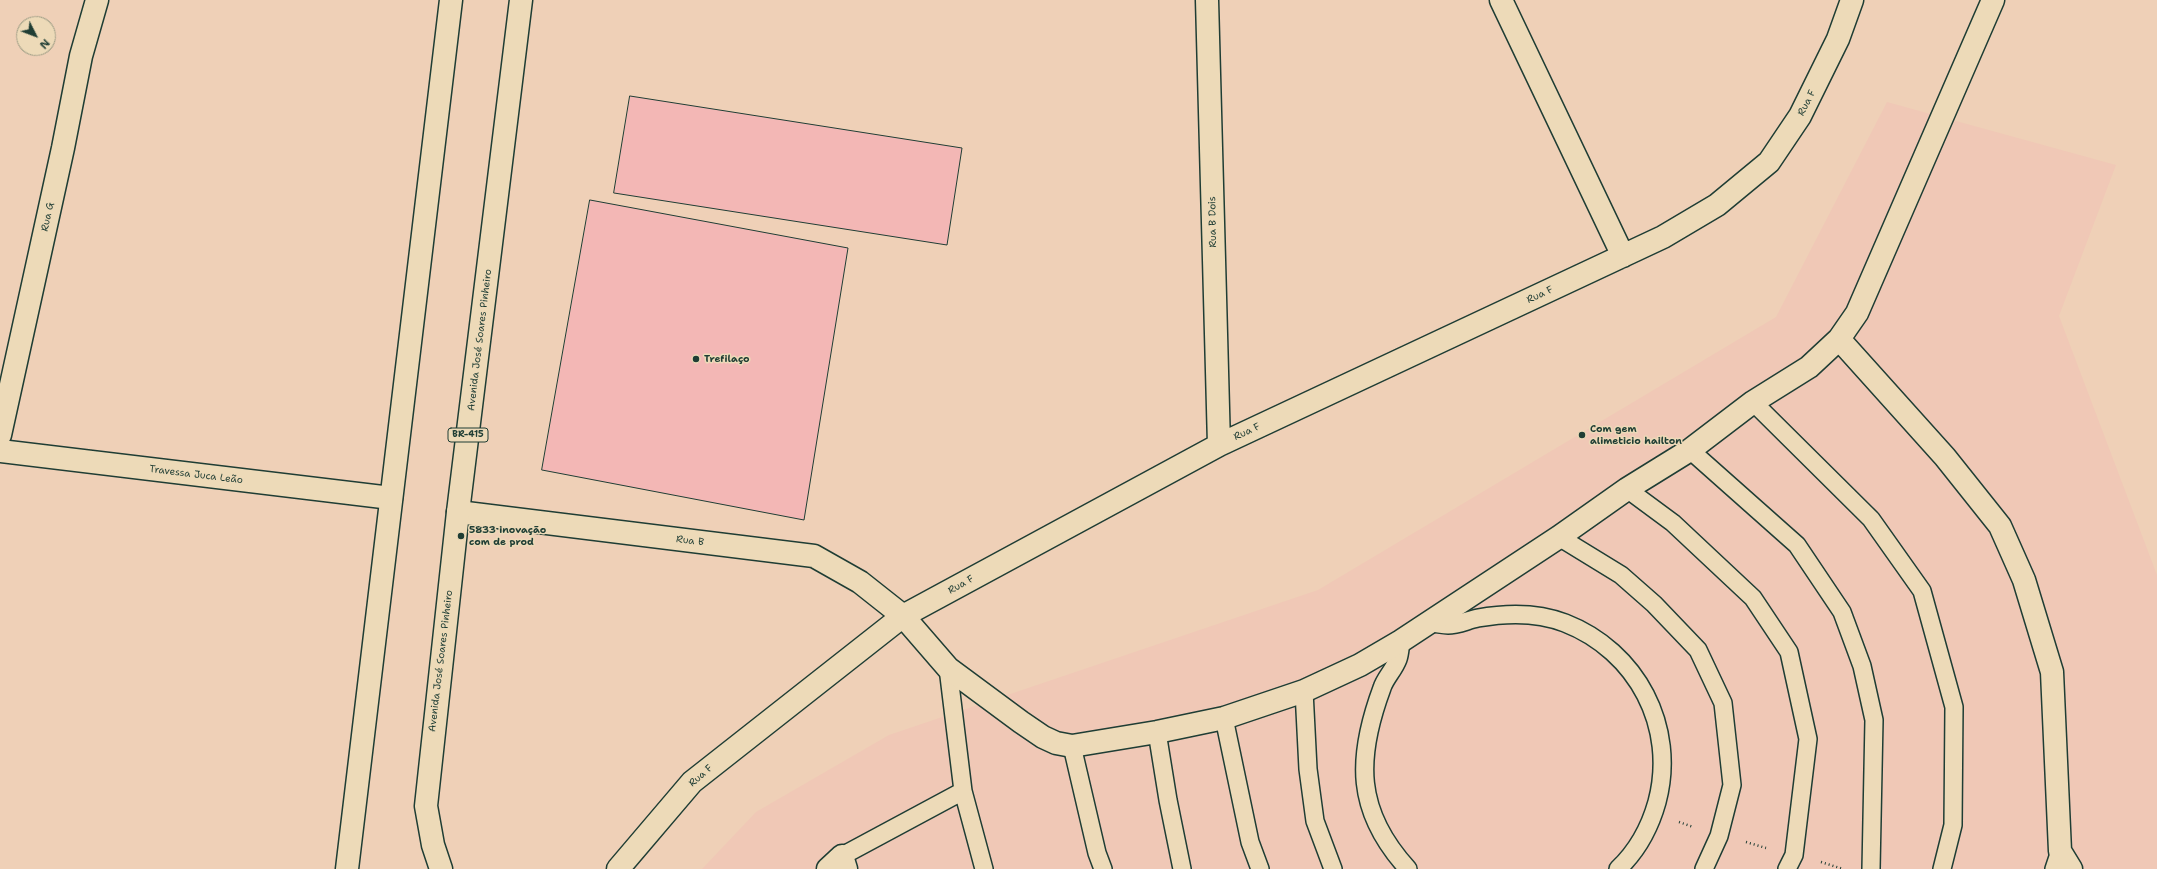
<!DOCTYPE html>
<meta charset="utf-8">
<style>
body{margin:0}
#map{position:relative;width:2157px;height:869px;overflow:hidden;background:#efd0b7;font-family:"Shantell Sans",sans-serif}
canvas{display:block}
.north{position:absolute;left:16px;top:16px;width:40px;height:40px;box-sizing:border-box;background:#eddab8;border:1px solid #9b9b83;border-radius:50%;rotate:132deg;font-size:11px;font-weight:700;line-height:16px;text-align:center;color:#1f3d34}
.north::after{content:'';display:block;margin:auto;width:14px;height:18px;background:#1f3d34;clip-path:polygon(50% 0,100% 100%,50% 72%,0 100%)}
</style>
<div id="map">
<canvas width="2157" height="869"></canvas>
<div class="north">N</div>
</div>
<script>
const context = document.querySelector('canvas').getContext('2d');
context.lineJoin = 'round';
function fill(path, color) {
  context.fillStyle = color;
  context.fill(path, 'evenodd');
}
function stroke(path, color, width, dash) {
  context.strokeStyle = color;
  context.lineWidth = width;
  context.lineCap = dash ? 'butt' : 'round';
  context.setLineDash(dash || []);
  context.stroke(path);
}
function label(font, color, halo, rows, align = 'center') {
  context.font = font + ' "Shantell Sans",sans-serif';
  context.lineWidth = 3;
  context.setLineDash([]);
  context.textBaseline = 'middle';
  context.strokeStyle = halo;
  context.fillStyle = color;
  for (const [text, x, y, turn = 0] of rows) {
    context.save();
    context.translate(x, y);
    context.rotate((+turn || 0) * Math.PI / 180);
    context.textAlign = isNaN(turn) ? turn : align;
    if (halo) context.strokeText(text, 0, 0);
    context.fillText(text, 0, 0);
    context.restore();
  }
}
fill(new Path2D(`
 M1887 102 2116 165 2059 316 2157 575V869H702L756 812 889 735 1318 590 1776 317Z`), '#f0c8b6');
const building = new Path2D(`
 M630 96 962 148 947 245 614 193Z
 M590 200 848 248 804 520 542 470Z`);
fill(building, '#f3b7b5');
stroke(building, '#1f3d34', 1);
const service = new Path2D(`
 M1753 402 1871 519 1922 591 1954 707 1953 825 1942 869
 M1690 450 1797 545 1842 612 1862 666 1874 720 1871 869
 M1627 489 1673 523 1753 598 1789 652 1808 739 1794 855 1787 869
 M1559 537 1621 575 1654 604 1698 650 1723 703 1732 785 1719 836 1704 869
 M1430 623C1436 623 1442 625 1448 625 1458 625 1468 620 1478 618 1506 613 1537 612 1565 623 1637 651 1677 727 1657 802 1650 827 1637 851 1618 869
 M1401 641C1400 647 1400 654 1398 659 1394 670 1385 678 1382 688 1356 758 1355 811 1408 869
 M948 668 963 791 984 869
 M1304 691 1308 769 1315 821 1333 869
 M1224 718 1250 842 1260 869
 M1157 732 1168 800 1182 869
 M1072 746 1097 853 1103 869
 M842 856 963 791
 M2054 869 2060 851`);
const minor = new Path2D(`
 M1207 0 1219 445
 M1501 0 1623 256
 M1839 339 1945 457 2000 526 2024 580 2052 672 2060 851 2071 869
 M0 435 63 148 81 56 97 0
 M0 451 391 498
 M458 512 814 556 860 582 903 616 948 668 1021 722 1043 737 1056 743 1072 746 1157 732 1224 718 1304 691 1360 665 1401 641 1559 537 1627 489 1690 450 1753 402 1809 367 1839 339 1857 313 1993 0
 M618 869 692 782 903 616 1219 445 1663 237 1717 205 1769 162 1800 116 1838 39 1852 0
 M828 869 842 856 846 869`);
const primary = new Path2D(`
 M347 869 451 0
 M441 869 433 845 426 806 458 512 521 0`);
stroke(service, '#1f3d34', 20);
stroke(minor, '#1f3d34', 25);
stroke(primary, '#1f3d34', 25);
stroke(new Path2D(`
 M1679 822 1693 827
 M1746 842 1766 848
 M1821 862 1843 869`), '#1f3d34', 2.5, [1, 3]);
stroke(service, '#eddab8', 17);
stroke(minor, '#eddab8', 22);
stroke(primary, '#eddab8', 22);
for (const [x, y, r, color] of [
 [696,359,4,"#1f3d34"],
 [1582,435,4,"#1f3d34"],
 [461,536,4,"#1f3d34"]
]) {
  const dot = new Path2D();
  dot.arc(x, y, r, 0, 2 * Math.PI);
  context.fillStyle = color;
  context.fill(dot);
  stroke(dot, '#eddab8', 1.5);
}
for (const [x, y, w] of [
 [468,435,40]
]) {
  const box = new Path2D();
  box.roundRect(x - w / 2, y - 7, w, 14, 3);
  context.fillStyle = '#eddab8';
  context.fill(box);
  stroke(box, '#1f3d34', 1);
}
label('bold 9px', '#1f3d34', null, [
 ["BR-415",468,435]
]);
label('10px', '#1f3d34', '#eddab8', [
 ["Rua F",1807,103,-63],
 ["Rua G",48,217,-78],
 ["Rua B Dois",1213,222,-91],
 ["Rua F",1540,295,-25],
 ["Avenida José Soares Pinheiro",480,340,-83],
 ["Rua F",1247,432,-25],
 ["Travessa Juca Leão",196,475,7],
 ["Rua B",690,541,7],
 ["Rua F",961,585,-29],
 ["Avenida José Soares Pinheiro",441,661,-83],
 ["Rua F",701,776,-41]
]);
label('bold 10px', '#1f3d34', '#eddab8', [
 ["Trefilaço",704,359],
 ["Com gem",1590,429],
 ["alimeticio hailton",1590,441],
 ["5833 inovação",469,530],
 ["com de prod",469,542]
], 'left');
</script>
